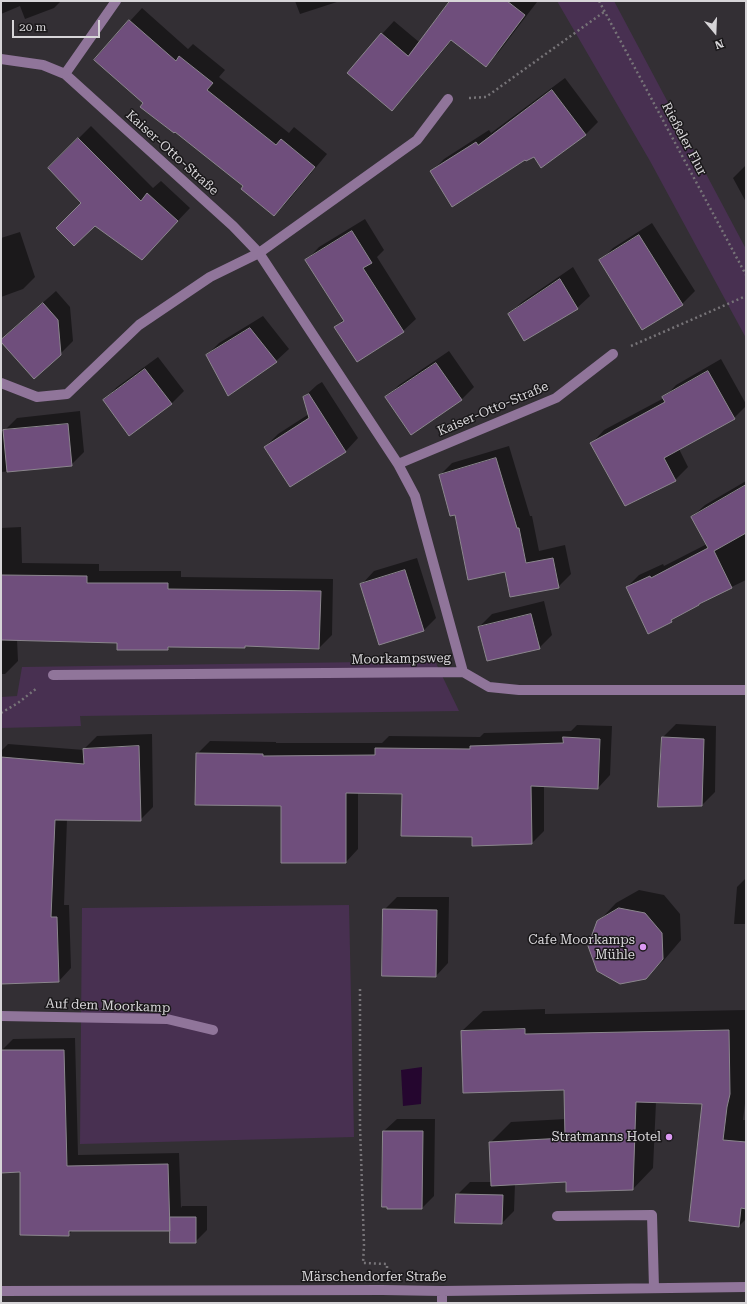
<!DOCTYPE html>
<meta charset="utf-8">
<style>
body{margin:0}
#map{position:relative;width:747px;height:1304px;overflow:hidden;background:#332f34;font-family:"Roboto Serif",serif}
canvas{display:block}
.frame{position:absolute;inset:0;border:2px solid #d7d5d8;pointer-events:none}
.north{position:absolute;left:695px;top:12px;width:40px;height:40px;-webkit-text-stroke:3px #1a181a;paint-order:stroke;rotate:161deg;font-size:11px;font-weight:700;line-height:16px;text-align:center;color:#d7d5d8}
.north::after{content:'';display:block;margin:auto;width:14px;height:18px;background:#d7d5d8;clip-path:polygon(50% 0,100% 100%,50% 72%,0 100%)}
.scale{position:absolute;left:12px;top:20px;width:88px;height:18px;box-sizing:border-box;border:2px solid #d7d5d8;border-top:0;padding-left:5px;font-size:12px;line-height:14px;white-space:nowrap;color:#d7d5d8;-webkit-text-stroke:3px #1a181a;paint-order:stroke}
</style>
<div id="map">
<canvas width="747" height="1304"></canvas>
<div class="frame"></div>
<div class="north">N</div>
<div class="scale">20 m</div>
</div>
<script>
const context = document.querySelector('canvas').getContext('2d');
context.lineJoin = 'round';
function fill(path, color) {
  context.fillStyle = color;
  context.fill(path, 'evenodd');
}
function stroke(path, color, width, dash) {
  context.strokeStyle = color;
  context.lineWidth = width;
  context.lineCap = dash ? 'butt' : 'round';
  context.setLineDash(dash || []);
  context.stroke(path);
}
function label(font, color, halo, rows, align = 'center') {
  context.font = font + ' "Roboto Serif",serif';
  context.lineWidth = 3;
  context.setLineDash([]);
  context.textBaseline = 'middle';
  context.strokeStyle = halo;
  context.fillStyle = color;
  for (const [text, x, y, turn = 0] of rows) {
    context.save();
    context.translate(x, y);
    context.rotate((+turn || 0) * Math.PI / 180);
    context.textAlign = isNaN(turn) ? turn : align;
    if (halo) context.strokeText(text, 0, 0);
    context.fillText(text, 0, 0);
    context.restore();
  }
}
fill(new Path2D(`
 M557 1H614L746 249V338L650 161Z
 M435 661 459 711 80 716 81 726 1 728V697L17 696 22 667Z
 M349 905 354 1137 80 1144 82 908Z`), '#483051');
fill(new Path2D(`
 M422 1067 421 1104 403 1106 401 1070Z`), '#25062f');
fill(new Path2D(`
 M1 1H61L54 8 25 19 20 6 1 14Z
 M295 1H340L300 14Z
 M451 1H536L537 2 498 53 485 65 452 40 404 97 392 109 382 34 394 21 419 42Z
 M142 8 188 49 193 44 225 70 219 77 289 133 294 127 327 154 287 202 274 215 244 186 145 103 95 59Z
 M565 78 598 122 585 135 525 159 431 172 444 159 489 130 491 133Z
 M91 126 153 188 161 181 190 208 154 246 94 225 83 203 49 168Z
 M746 165V202L733 178Z
 M365 219 384 250 377 257 416 319 403 331 336 327 344 319 307 260 319 247Z
 M652 223 695 291 682 304 600 261 613 248Z
 M20 232 35 277 23 289 1 297V238Z
 M573 267 590 296 577 308 509 314 522 302Z
 M56 291 70 307 73 341 60 354 1 341 14 328Z
 M263 316 289 349 276 361 207 355 219 343Z
 M449 351 474 387 461 400 386 398 399 385Z
 M158 357 184 391 171 404 104 400 117 387Z
 M721 359 746 404V406L734 418 679 449 688 467 675 480 592 443 604 430 664 398 676 385Z
 M322 382 358 438 346 451 290 486 265 447 278 434 309 414 304 397 317 385Z
 M80 411 84 452 71 465 1 472V431H4L17 418Z
 M509 446 530 516H532L539 551 565 545 571 574 558 587 506 571 455 513 440 475 452 463Z
 M746 481V580L646 628 627 587 639 575 663 564 664 566 707 544 692 517 705 505Z
 M21 527 22 563 99 564V571H181V577L333 579 332 635 319 648 246 645 244 647 171 646 168 649 118 642 17 639 18 661 5 674H1V528Z
 M417 558 436 618 423 631 362 584 374 571Z
 M544 601 552 635 539 648 479 627 492 614Z
 M676 724 716 726 715 792 702 805 663 737Z
 M577 725 612 726 610 775 598 788 544 786V831L532 843 473 836 403 793 358 792V849L346 862 282 805 197 754 210 741 276 742V743H382L389 736 480 737 484 733 571 731Z
 M152 734 153 807 140 820 67 819 64 905H69L71 968 59 981 1 983V751L8 744 84 750V749L97 736Z
 M746 833V924H734L737 887 745 879Z
 M639 890 664 895 680 914 681 940 664 960 645 978 598 922 616 903Z
 M397 897H449L448 963 436 976 384 910Z
 M545 1009V1014L746 1010V1095L743 1120H746V1219L739 1226 703 1103 656 1102 653 1168 633 1189 567 1181 515 1184 514 1211 502 1223 457 1195 470 1182H492L490 1143 511 1122 566 1119 565 1089 462 1031 483 1011Z
 M75 1038 78 1155 179 1153 181 1208 182 1206H207V1230L195 1242 171 1229 169 1230H73L68 1235 21 1171 1 1172V1051L13 1039Z
 M397 1119H435L434 1196 422 1208 383 1206 384 1131Z`), '#0007');
const building = new Path2D(`
 M450 1H507L525 15 486 67 451 40 392 111 347 73 381 33 408 56Z
 M129 20 176 61 179 56 213 83 207 90 276 145 281 139 315 167 274 216 241 189 243 186 175 132 174 133 140 107 143 103 94 60Z
 M552 90 586 135 541 168 534 157 526 161 525 160 452 207 430 171 476 142 478 145Z
 M78 138 141 201 147 193 178 221 142 260 95 226 74 246 56 228 81 203 48 168Z
 M352 231 372 263 363 268 404 332 357 362 334 327 344 321 305 260Z
 M639 235 683 305 642 330 599 260Z
 M560 279 578 309 524 341 508 314Z
 M43 303 58 320 61 355 34 379 1 342V340Z
 M250 328 277 362 228 396 206 355Z
 M436 363 462 400 411 435 385 397Z
 M145 369 172 404 129 436 103 400Z
 M708 371 735 419 664 458 676 481 625 506 590 443 665 402 662 397Z
 M309 394 346 452 290 487 264 447 309 418 303 397Z
 M68 424 72 466 7 472 3 430Z
 M496 458 517 528H519L526 563 553 558 559 588 510 597 505 572 468 580 455 515 450 516 439 475Z
 M746 485V533L714 551 732 588 699 604V605L671 620 672 622 648 634 626 587 650 576 651 578 708 548 691 517Z
 M405 570 424 631 379 645 360 584Z
 M1 575 87 576V583H168V589L321 591 319 649 245 646V648L168 647V650H117V643L1 640Z
 M531 614 540 649 487 661 478 627Z
 M563 737 600 739 598 789 531 786 532 844 472 846V837L401 836 402 794 346 793V863H281V806L195 805 196 753 263 754V756L375 755V748L470 749V746L563 743Z
 M662 737 704 739 702 806 658 807Z
 M139 746 141 821 55 820 51 917H57L59 982 1 984V757L84 764 83 749Z
 M619 908 645 913 662 933 663 959 646 979 620 984 597 971 588 946 597 921Z
 M383 909 437 910 436 977 382 976Z
 M525 1029V1034L729 1030 730 1094 727 1107 723 1140 746 1142V1209L741 1208 739 1227 689 1221 702 1104 636 1102 633 1190 566 1192V1182L491 1186 489 1142 565 1138 564 1090 463 1093 461 1031Z
 M1 1050H64L67 1166 168 1164 170 1231H69V1236L20 1235V1172L1 1173Z
 M383 1131H423L422 1209H387V1207H382Z
 M456 1194 503 1195 502 1224 455 1223Z
 M170 1217H196V1243H170Z`);
fill(building, '#6f4e7c');
stroke(building, '#8b868d', 1);
stroke(new Path2D(`
 M599 1 746 275
 M469 98 486 97 604 12
 M631 346 746 296
 M1 713 18 703 37 688
 M360 989V1126L364 1245 363 1263 387 1264V1270`), '#777478', 2.5, [2, 3]);
stroke(new Path2D(`
 M1 59 43 65 65 74 233 226 259 253 398 464 415 496 463 672
 M65 74 116 1
 M1 383 37 397 67 394 139 325 210 277 259 253 417 140 448 99
 M398 464 556 398 613 354
 M53 675 463 672 489 687 519 690H746
 M1 1016 167 1019 213 1030
 M557 1216 652 1215 654 1288
 M1 1291 382 1290 442 1291 746 1287
 M442 1303V1291`), '#90759a', 10);
for (const [x, y, r, color] of [
 [643,947,4,"#dc99f4"],
 [669,1137,4,"#dc99f4"]
]) {
  const dot = new Path2D();
  dot.arc(x, y, r, 0, 2 * Math.PI);
  context.fillStyle = color;
  context.fill(dot);
  stroke(dot, '#1a181a', 1.5);
}
label('13px', '#d7d5d8', '#1a181a', [
 ["Rießeler Flur",684,139,62],
 ["Kaiser-Otto-Straße",172,153,42],
 ["Kaiser-Otto-Straße",493,409,-23],
 ["Moorkampsweg",401,659,-1],
 ["Auf dem Moorkamp",108,1006,2],
 ["Märschendorfer Straße",374,1277]
]);
label('13px', '#d7d5d8', '#1a181a', [
 ["Cafe Moorkamps",635,940],
 ["Mühle",635,955],
 ["Stratmanns Hotel",661,1137]
], 'right');
</script>
